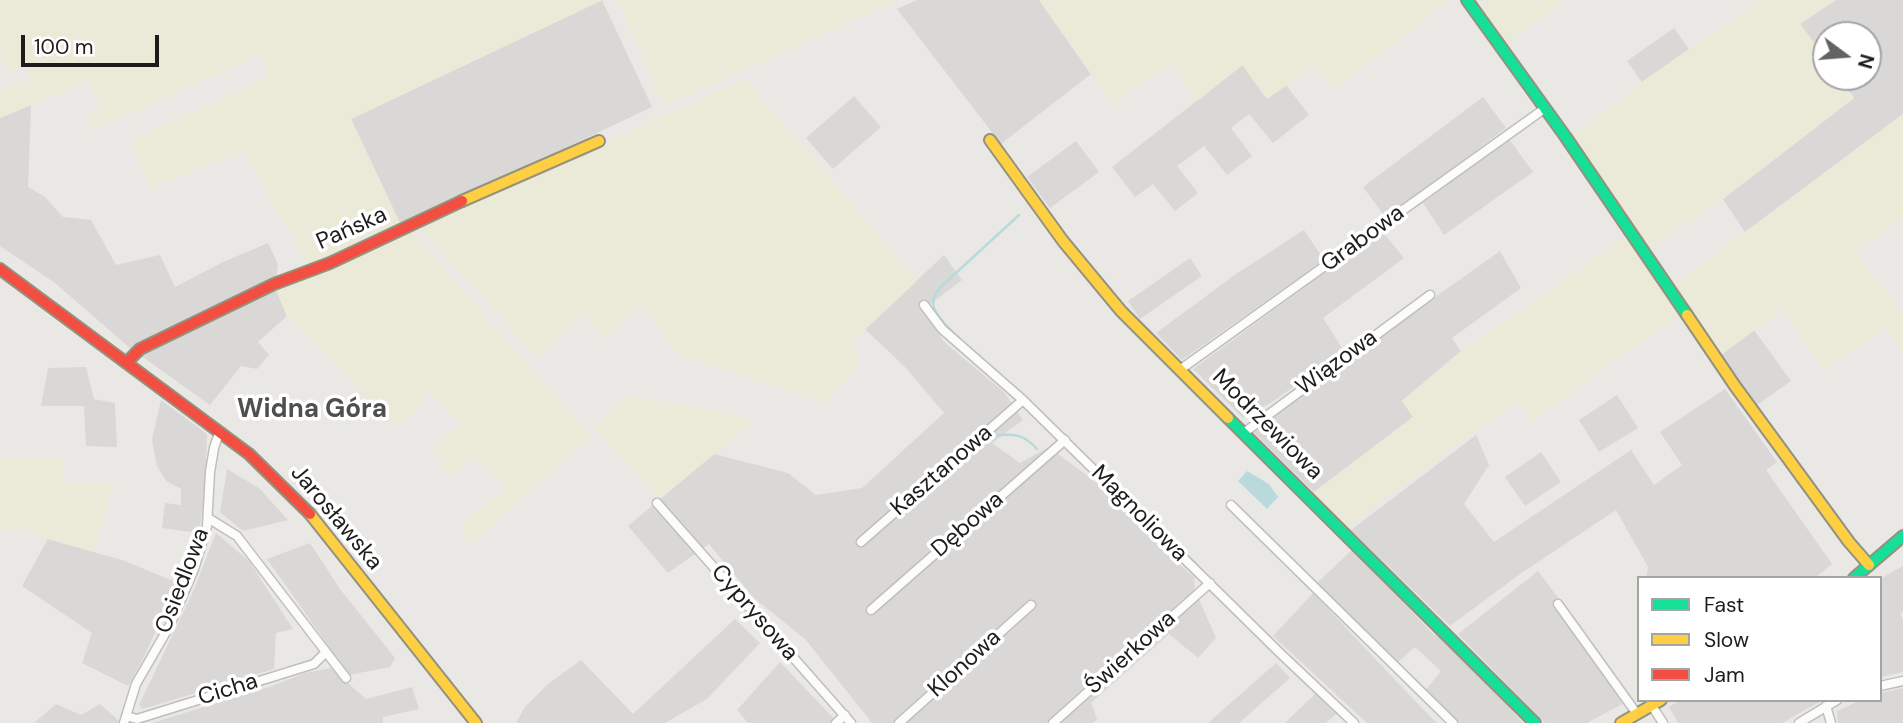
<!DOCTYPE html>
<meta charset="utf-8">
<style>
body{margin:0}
#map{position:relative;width:1903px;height:723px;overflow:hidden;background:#eae8e5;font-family:"DM Sans",sans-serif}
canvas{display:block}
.legend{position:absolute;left:1637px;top:576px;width:245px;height:126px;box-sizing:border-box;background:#fff;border:2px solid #a4a4a4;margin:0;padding:9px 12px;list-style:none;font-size:21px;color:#1c1c1c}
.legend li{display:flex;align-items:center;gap:14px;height:35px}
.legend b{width:35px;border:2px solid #a4a4a4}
.north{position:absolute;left:1812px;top:21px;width:70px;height:70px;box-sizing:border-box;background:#fff;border:2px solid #a4a4a4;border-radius:50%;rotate:106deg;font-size:19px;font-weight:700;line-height:28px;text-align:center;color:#1c1c1c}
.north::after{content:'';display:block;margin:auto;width:24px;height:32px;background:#646362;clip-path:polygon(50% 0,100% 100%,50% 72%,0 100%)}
.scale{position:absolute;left:21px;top:35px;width:138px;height:32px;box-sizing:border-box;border:4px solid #1c1c1c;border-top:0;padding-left:9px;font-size:21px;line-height:24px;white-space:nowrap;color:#1c1c1c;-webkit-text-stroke:5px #fff;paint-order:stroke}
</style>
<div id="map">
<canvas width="1903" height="723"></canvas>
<ul class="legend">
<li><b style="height:9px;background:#16e098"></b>Fast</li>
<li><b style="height:9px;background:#ffcf43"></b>Slow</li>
<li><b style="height:9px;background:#f24e42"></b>Jam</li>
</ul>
<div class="north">N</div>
<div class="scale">100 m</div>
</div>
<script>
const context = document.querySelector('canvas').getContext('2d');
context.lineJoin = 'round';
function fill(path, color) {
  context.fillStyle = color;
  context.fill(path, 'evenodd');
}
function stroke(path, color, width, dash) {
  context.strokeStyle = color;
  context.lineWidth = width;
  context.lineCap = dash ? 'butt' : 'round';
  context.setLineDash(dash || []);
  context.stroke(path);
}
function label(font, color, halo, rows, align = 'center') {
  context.font = font + ' "DM Sans",sans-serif';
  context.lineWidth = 7;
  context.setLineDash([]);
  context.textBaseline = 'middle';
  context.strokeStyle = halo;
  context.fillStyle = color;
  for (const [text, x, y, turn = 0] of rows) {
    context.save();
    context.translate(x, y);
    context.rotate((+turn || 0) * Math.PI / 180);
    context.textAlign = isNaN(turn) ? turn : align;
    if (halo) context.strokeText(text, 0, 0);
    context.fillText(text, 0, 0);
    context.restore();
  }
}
fill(new Path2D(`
 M602 0 652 107 401 225 351 119Z
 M917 0H1039L1091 74 1001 144 897 9Z
 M1836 0H1903V114L1745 232 1723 199 1854 98 1839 77H1868V35H1826V59L1800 24Z
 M1674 28 1689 49 1642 82 1627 61Z
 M1243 65 1267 99 1286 85 1309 115 1273 143 1249 114 1231 128 1252 156 1227 175 1204 146 1177 166 1198 193 1175 211 1153 184 1135 197 1112 167Z
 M854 96 881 127 833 169 806 138Z
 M1483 97 1506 128 1386 218 1363 187Z
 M31 105 28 187 45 197 63 217 91 220 116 265 160 255 175 287 223 262 268 243 278 264 275 288 287 316 258 342 269 355 257 369 241 366 210 405 130 348 55 283 0 246V118Z
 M1509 139 1533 172 1444 235 1423 203Z
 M1076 141 1099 172 1050 208 1027 177Z
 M1304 230 1324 260 1182 360 1156 333 1236 274Z
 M1382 231 1404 258 1323 318 1344 351 1272 402 1243 418 1193 369Z
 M1500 251 1521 288 1452 338 1461 351 1402 401 1413 417 1314 492 1254 433 1334 369Z
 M944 255 962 280 924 309 944 342 1004 392 1023 420 992 443 1020 463 1049 447 1105 489 1166 553 1194 577 1195 590 1216 638 1198 658 1169 634 1091 703 1097 719 1093 723H872L805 639 754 598 709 544 668 573 628 526 714 454 788 473 816 495 862 488 944 413 907 369 865 329Z
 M1190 258 1202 276 1140 319 1128 301Z
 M1754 330 1791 381 1757 405 1721 355Z
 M86 367 94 399 115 403 117 447 86 446 84 406H41L48 368Z
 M1725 389 1777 462 1766 470 1832 564 1815 578H1646L1648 567 1616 510 1520 574 1450 626 1351 530 1476 435 1489 465 1464 504 1494 542 1631 450 1654 485 1682 465 1660 432Z
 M1617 395 1638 428 1599 452 1579 420Z
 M161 400 207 434 205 491 199 533 162 528 165 503 181 505V489L166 481 157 466 152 440Z
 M1541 452 1561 482 1525 506 1505 477Z
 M227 469 259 488 288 520 243 531 220 512Z
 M216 533 249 561 293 629 276 633 274 669 143 709 139 705 193 592Z
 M48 539 125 561 178 583 142 661 128 686 82 663 92 633 22 586Z
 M310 543 340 589 395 658 390 667 349 675 267 559Z
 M1353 549 1432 633 1451 645 1523 723H1457L1425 691 1441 671 1415 647 1396 664 1317 583Z
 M1903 566V611L1900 614 1903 620V672L1880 677V579Z
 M1538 571 1586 635 1622 704 1587 723H1545L1458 634Z
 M1313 593 1417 703 1437 723H1367L1273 636Z
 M735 619 760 643 707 699 665 723H516L525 707 548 684 581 660 633 714Z
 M780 662 838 723H748L737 710Z
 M1276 663 1290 678 1239 723H1208Z
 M331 668 366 699 412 687 419 709 383 717V723H152L269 687 305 673Z
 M1903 688V723H1838L1837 711 1861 700H1880V693Z
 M1316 693 1336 714 1326 723H1285Z
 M1680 700H1823L1782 723H1678L1669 707Z
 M56 704 81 715 100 704 119 721 118 723H34Z`), '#d9d8d6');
fill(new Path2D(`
 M0 0H603L351 119 401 225 363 237 309 267 244 153 150 187 130 140 269 77 261 55 90 132 86 118 100 106 88 81 0 118V91L31 78 27 64 7 73 0 53Z
 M618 0H898L670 104 661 102Z
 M1039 0H1451L1334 89 1315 65 1267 99 1242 65 1196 102 1173 64 1112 104Z
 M1493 0H1564L1505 45 1480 10Z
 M1759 0H1835L1800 24 1826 59V77H1839L1854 98 1723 199 1648 250 1570 137 1642 82Z
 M745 78 917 281 852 342 860 359 851 375 824 403 680 356 641 304 603 339 581 314 538 358 420 228Z
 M1903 114V218L1856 252 1903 315V353L1885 328 1824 371 1783 309 1721 355 1673 286Z
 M410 230 591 437 468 546 461 525 506 489 475 457 450 478 432 447 462 424 429 393 399 428 287 316 275 287Z
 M1627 236 1681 314 1532 421 1517 401 1345 528 1314 492 1413 417 1402 401 1461 351Z
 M629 395 756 419 660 499 594 428Z
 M0 457 63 458 64 482 114 484 94 552 48 539 23 528 0 530Z`), '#ebe9d8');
fill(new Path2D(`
 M1247 471 1269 484 1278 497 1267 509 1238 481Z`), '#bad9dc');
stroke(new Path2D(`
 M979 356C968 346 934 318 933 304 933 295 938 290 944 284L1019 215
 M991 436C1012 434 1022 432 1037 449
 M1076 447 1196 564`), '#bad9dc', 2.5);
const street = new Path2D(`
 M924 305 942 329 1023 400 1281 654 1354 723
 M1181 369 1544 109
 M1245 432 1430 295
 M657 503 851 723
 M1231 505 1453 723
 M208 518 237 536 346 678
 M861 542 1023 400
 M1558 604 1637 714
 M871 610 1065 440
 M1880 686 1903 681
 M1652 706 1663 723
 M1826 706 1831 723
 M126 716 137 719 314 664 325 653
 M124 723 136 684 170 625 194 569 207 526 210 472 214 448 219 433
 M836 723 845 715
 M899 723 1031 605
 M1053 723 1210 583
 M1799 723 1837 700`);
const fast = new Path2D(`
 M1467 0 1565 136 1687 315
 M1228 418 1535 723
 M1854 578 1903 536`);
const slow = new Path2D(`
 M990 140 1063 241 1121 311 1228 418
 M462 201 599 141
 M1687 315 1735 386 1849 542 1869 565
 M310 514 476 723
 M1621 723 1661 700`);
const jam = new Path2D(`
 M0 269 249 454 310 514
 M127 362 140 349 274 284 330 263 462 201`);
stroke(street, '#c0bfbd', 11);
stroke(fast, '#93927f', 14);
stroke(slow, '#93927f', 14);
stroke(jam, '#93927f', 14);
stroke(street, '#fcfcfb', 8);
stroke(fast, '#16e098', 10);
stroke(slow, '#ffcf43', 10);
stroke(jam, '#f24e42', 10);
label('23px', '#1c1c1c', '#fff', [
 ["Pańska",352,229,-24],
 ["Grabowa",1363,239,-36],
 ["Wiązowa",1337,363,-36],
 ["Modrzewiowa",1267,425,45],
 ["Kasztanowa",942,471,-41],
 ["Magnoliowa",1139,514,45],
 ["Jarosławska",336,518,50],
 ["Dębowa",968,525,-41],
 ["Osiedlowa",183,581,-69],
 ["Cyprysowa",754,613,49],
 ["Świerkowa",1131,653,-42],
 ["Klonowa",965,664,-42],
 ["Cicha",228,690,-17]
]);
label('bold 26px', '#4f4f4f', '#fff', [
 ["Widna Góra",312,410]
]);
</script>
